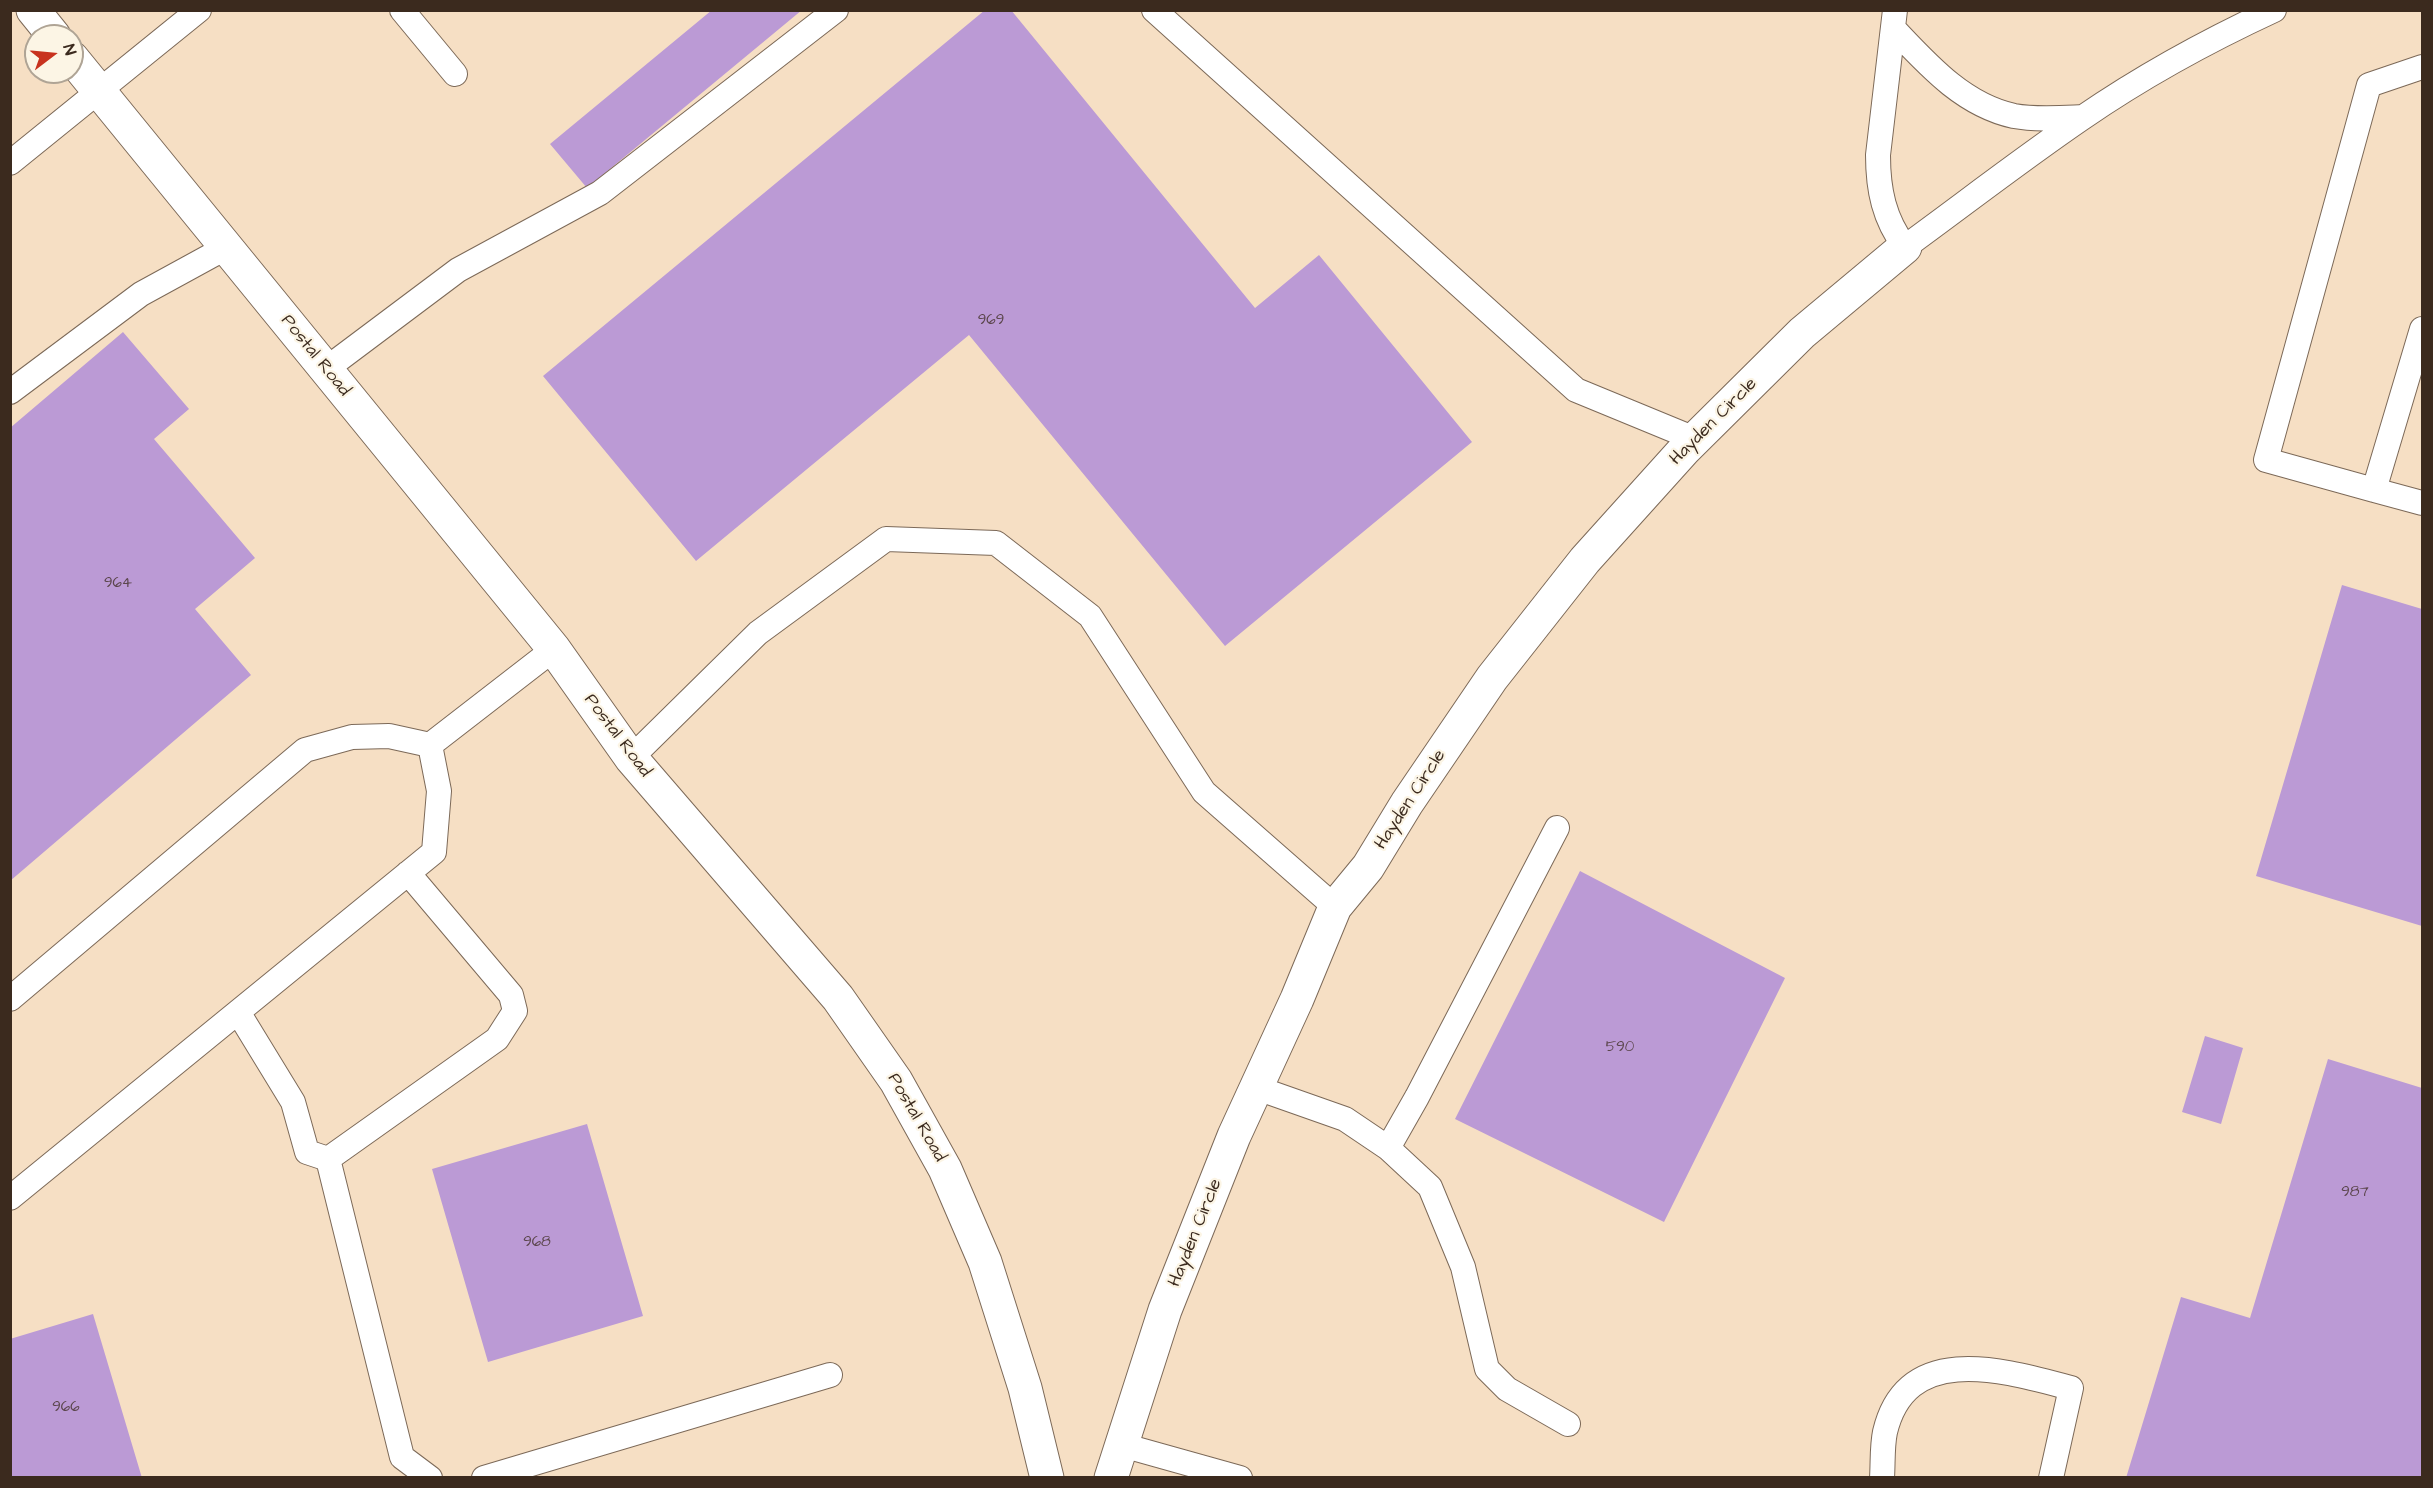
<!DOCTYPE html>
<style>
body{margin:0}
#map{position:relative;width:2433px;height:1488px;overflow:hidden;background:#f6dfc4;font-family:"Architects Daughter",sans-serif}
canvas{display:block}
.frame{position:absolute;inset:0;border:12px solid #3b2a1e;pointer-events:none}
.north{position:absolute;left:24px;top:24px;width:60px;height:60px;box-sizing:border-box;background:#fcf5e5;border:2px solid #afa495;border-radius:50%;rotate:74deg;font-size:16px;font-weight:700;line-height:24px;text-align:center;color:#3b2a1e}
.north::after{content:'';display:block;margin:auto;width:21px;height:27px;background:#c8321e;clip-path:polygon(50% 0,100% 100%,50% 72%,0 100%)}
</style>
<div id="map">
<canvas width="2433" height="1488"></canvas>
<div class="frame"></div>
<div class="north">N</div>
</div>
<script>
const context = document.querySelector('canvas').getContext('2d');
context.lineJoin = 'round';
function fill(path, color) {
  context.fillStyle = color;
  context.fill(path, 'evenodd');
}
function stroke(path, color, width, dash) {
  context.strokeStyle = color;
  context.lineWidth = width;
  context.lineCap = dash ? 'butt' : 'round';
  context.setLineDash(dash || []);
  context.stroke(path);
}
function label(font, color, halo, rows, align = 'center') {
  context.font = font + ' "Architects Daughter",sans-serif';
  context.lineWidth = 4.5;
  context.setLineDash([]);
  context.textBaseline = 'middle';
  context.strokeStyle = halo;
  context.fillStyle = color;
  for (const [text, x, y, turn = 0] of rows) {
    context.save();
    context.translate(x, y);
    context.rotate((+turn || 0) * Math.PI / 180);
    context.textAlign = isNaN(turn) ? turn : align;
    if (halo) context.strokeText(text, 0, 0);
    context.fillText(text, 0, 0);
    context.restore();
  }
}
fill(new Path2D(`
 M712 10H802L587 188 550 144Z
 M985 10H1011L1255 308 1319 255 1472 442 1225 646 969 335 696 561 543 376Z
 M123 332 189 409 154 439 255 558 195 609 251 675 10 881V428Z
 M2342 585 2422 609V926L2256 876Z
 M1580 871 1785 978 1664 1222 1455 1119Z
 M2205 1036 2243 1048 2221 1124 2182 1112Z
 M2328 1059 2422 1088V1478H2126L2181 1297 2250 1318Z
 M587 1124 643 1316 488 1362 432 1169Z
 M93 1314 142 1478H10V1339Z`), '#bb9ad5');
const lane = new Path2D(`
 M402 10 455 74
 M1154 10 1576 390 1695 439
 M1895 10 1878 155C1878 190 1884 219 1905 247 1964 204 2022 159 2082 118 2143 76 2207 41 2274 10
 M1893 28C1927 64 1963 105 2014 116 2036 120 2061 118 2083 117
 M2422 67 2369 85 2266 460 2374 490 2422 329
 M10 163 199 10
 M326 369 458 270 600 193 836 10
 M10 392 141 294 227 247
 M2374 490 2422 503
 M631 758 758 633 886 539 996 543 1090 616 1204 792 1335 907
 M10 999 305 750 352 737 389 736 430 745 554 649
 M238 1012 293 1102 307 1152 328 1159 497 1039 515 1011 511 995 408 873
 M1257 1088 1345 1119 1388 1148 1430 1187 1463 1267 1487 1369 1507 1389 1568 1424
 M1388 1148 1417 1097 1557 828
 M328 1159 402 1457 430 1478
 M10 1198 434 852 439 791 430 745
 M1122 1445 1240 1478
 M484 1478 830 1375
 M1882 1478C1883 1463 1882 1446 1885 1432 1907 1340 2006 1371 2071 1388L2051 1478`);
const street = new Path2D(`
 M33 10 54 36
 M72 58 554 649 631 758 838 998 896 1081 945 1169 985 1262 1025 1388 1047 1478
 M1111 1478 1165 1310 1234 1136 1297 999 1335 907 1368 867 1407 803 1492 678 1585 560 1685 449 1802 333 1905 247`);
stroke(lane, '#7c6958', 26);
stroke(street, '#7c6958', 35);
stroke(lane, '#fff', 24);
stroke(street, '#fff', 33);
label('15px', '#5b464c', null, [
 ["969",991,321],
 ["964",118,584],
 ["590",1620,1048],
 ["987",2355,1193],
 ["968",537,1243],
 ["966",66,1408]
]);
label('18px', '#3b2a1e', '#fcf5e5', [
 ["Postal Road",315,356,51],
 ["Hayden Circle",1714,422,-45],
 ["Postal Road",617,736,53],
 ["Hayden Circle",1411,800,-57],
 ["Postal Road",916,1118,60],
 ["Hayden Circle",1196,1233,-68]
]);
</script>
